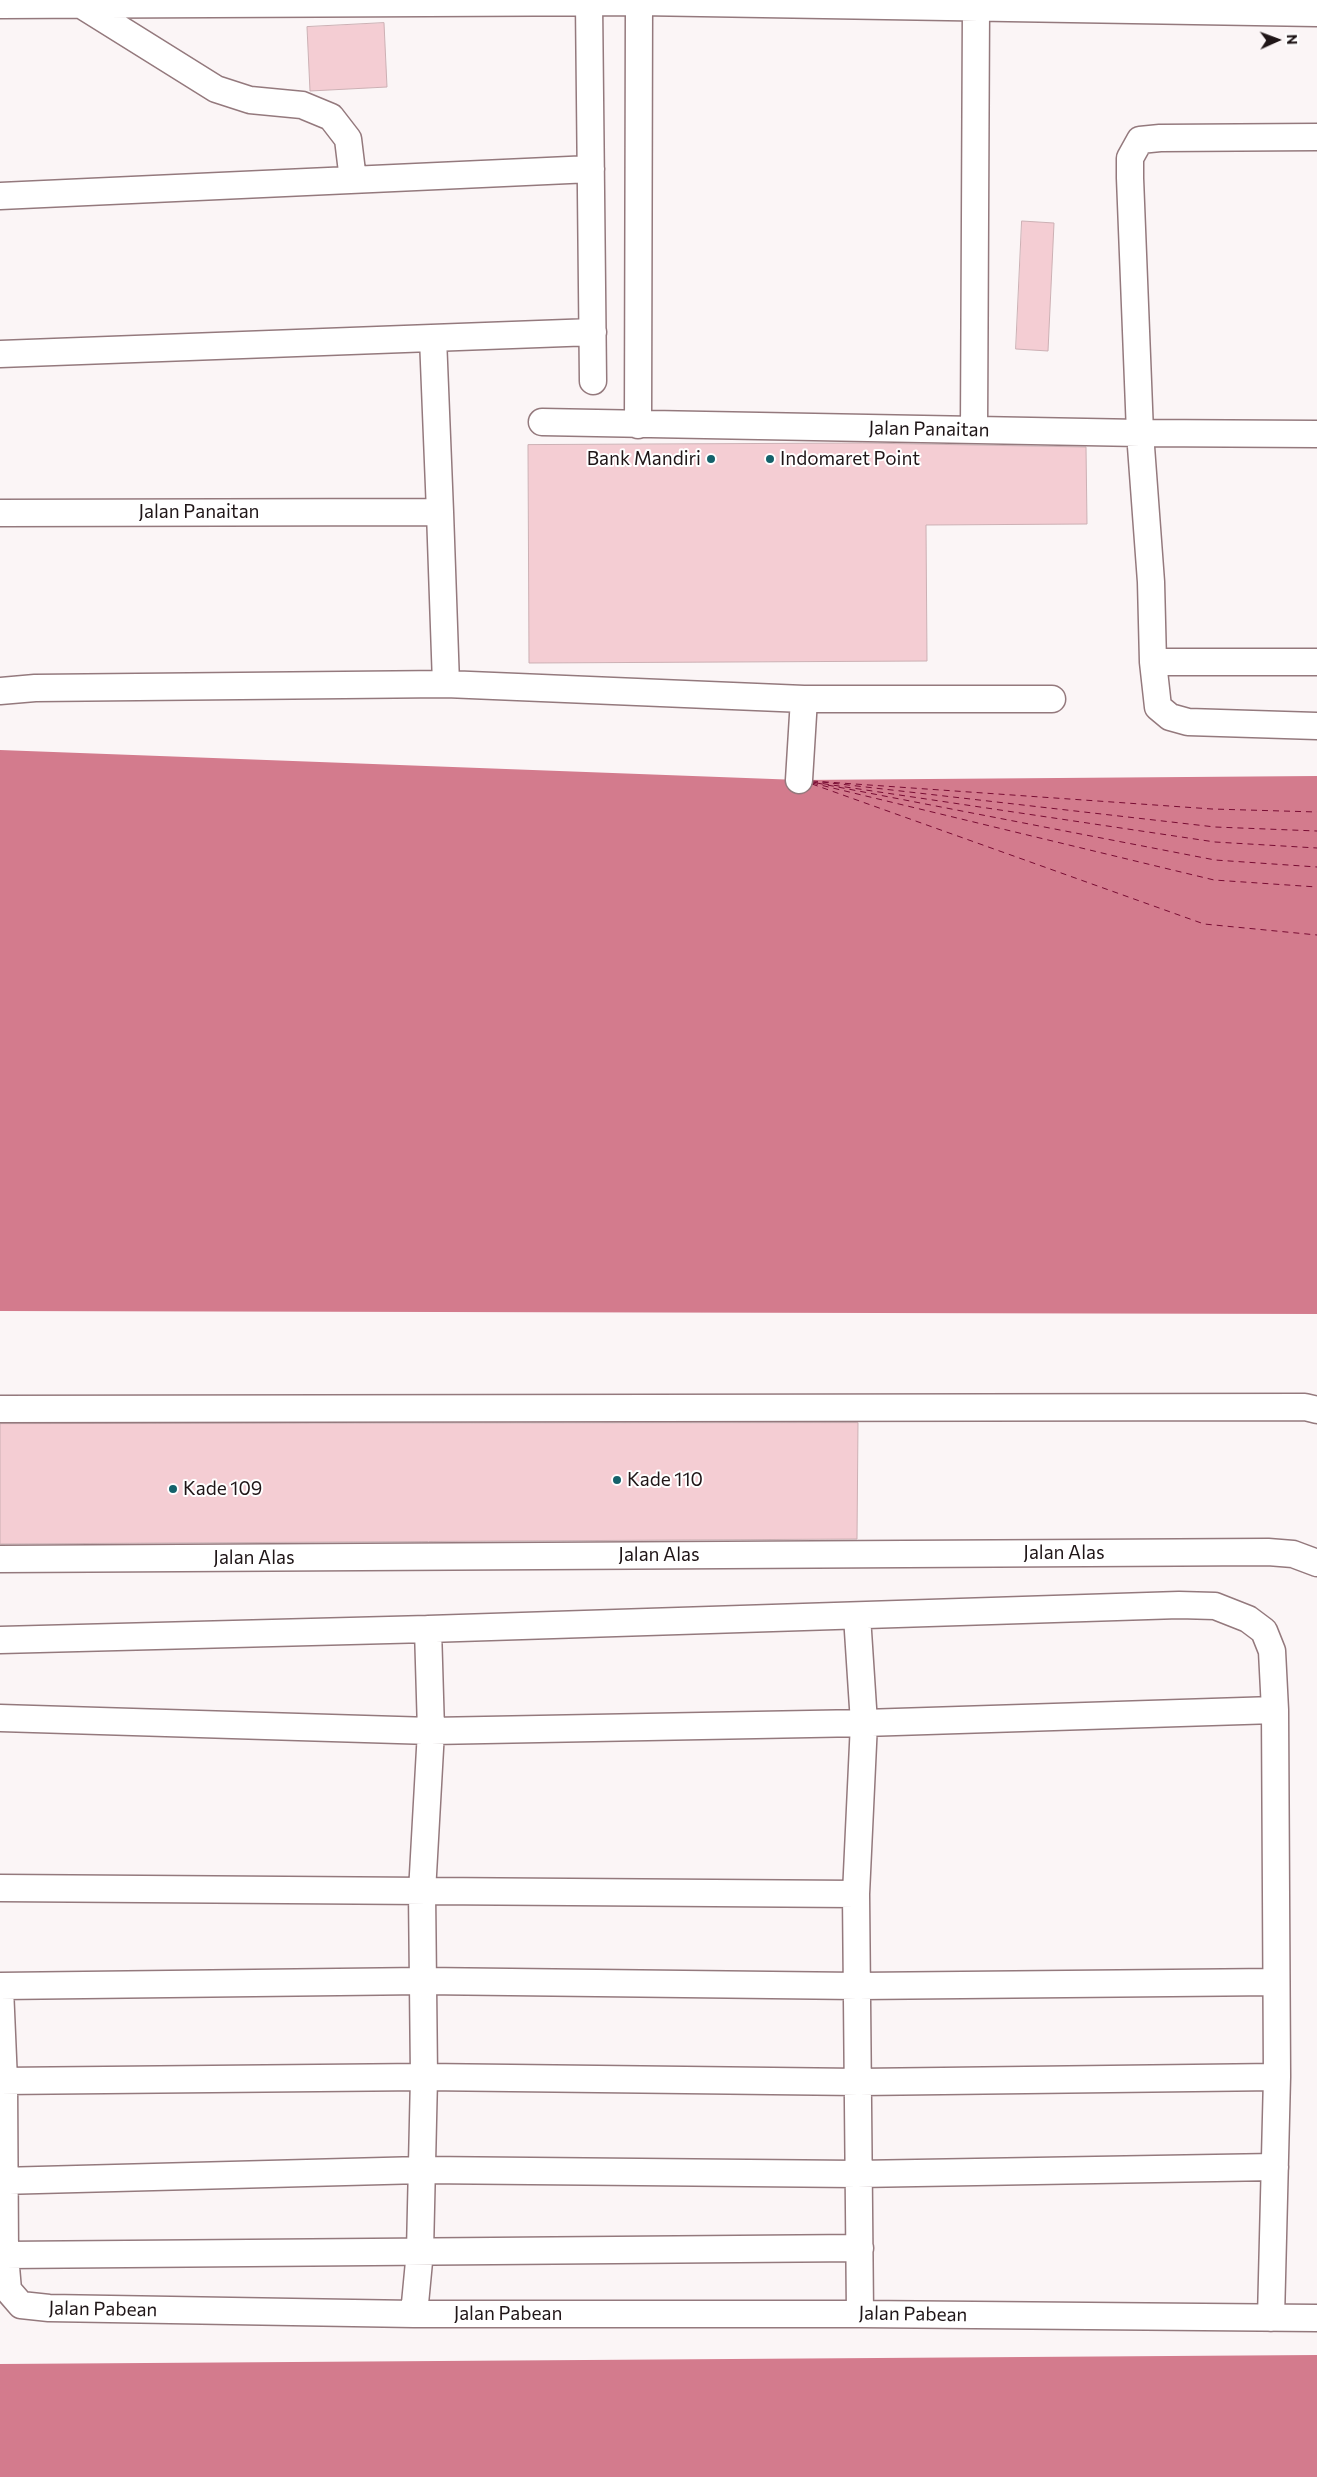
<!DOCTYPE html>
<style>
body{margin:0}
#map{position:relative;width:1317px;height:2477px;overflow:hidden;background:#fbf5f6;font-family:Commissioner,sans-serif}
canvas{display:block}
.north{position:absolute;left:1252px;top:15px;width:50px;height:50px;-webkit-text-stroke:4px #fff;paint-order:stroke;rotate:88deg;font-size:14px;font-weight:700;line-height:20px;text-align:center;color:#1f1517}
.north::after{content:'';display:block;margin:auto;width:18px;height:22px;background:#1f1517;clip-path:polygon(50% 0,100% 100%,50% 72%,0 100%)}
</style>
<div id="map">
<canvas width="1317" height="2477"></canvas>
<div class="north">N</div>
</div>
<script>
const context = document.querySelector('canvas').getContext('2d');
context.lineJoin = 'round';
function fill(path, color) {
  context.fillStyle = color;
  context.fill(path, 'evenodd');
}
function stroke(path, color, width, dash) {
  context.strokeStyle = color;
  context.lineWidth = width;
  context.lineCap = dash ? 'butt' : 'round';
  context.setLineDash(dash || []);
  context.stroke(path);
}
function label(font, color, halo, rows, align = 'center') {
  context.font = font + ' Commissioner,sans-serif';
  context.lineWidth = 4;
  context.setLineDash([]);
  context.textBaseline = 'middle';
  context.strokeStyle = halo;
  context.fillStyle = color;
  for (const [text, x, y, turn = 0] of rows) {
    context.save();
    context.translate(x, y);
    context.rotate((+turn || 0) * Math.PI / 180);
    context.textAlign = isNaN(turn) ? turn : align;
    if (halo) context.strokeText(text, 0, 0);
    context.fillText(text, 0, 0);
    context.restore();
  }
}
fill(new Path2D(`
 M0 750 799 780 1317 776V1314L0 1311Z
 M1317 2355V2477H0V2364Z`), '#d37b8d');
stroke(new Path2D(`
 M812 781 1212 809 1317 812
 M812 782 1215 842 1317 848
 M822 782 1215 827 1317 831
 M812 783 1214 880 1317 887
 M817 783 1215 860 1317 867
 M812 784 1204 924 1317 935`), '#780c33', 1, [6, 5]);
const building = new Path2D(`
 M384 23 387 87 310 91 307 27Z
 M1022 221 1054 223 1048 351 1016 349Z
 M863 443 1086 447 1087 524 926 525 927 661 529 663 528 445Z
 M858 1423 857 1539 0 1544V1424Z`);
fill(building, '#f4cdd3');
stroke(building, '#ccb0b4', 1);
const minor = new Path2D(`
 M589 3 593 381
 M0 5 639 2 1317 13
 M83 6 216 89 250 100 302 105 331 117 348 139 353 180
 M1317 137 1160 138 1140 140 1130 158V178L1140 433 1151 582 1153 662 1158 707 1170 717 1188 722 1317 726
 M0 196 591 169
 M433 338 440 512
 M0 354 593 332
 M542 422 1140 433 1317 434
 M638 425 639 2
 M974 429 976 7
 M0 513 440 512 446 684 804 699H1052
 M1153 662H1317
 M0 691 35 688 446 684
 M799 780 804 699
 M0 1409 1305 1407 1317 1410
 M0 1559 1268 1552 1293 1554 1317 1563
 M857 1616 864 1723 856 1894 860 2314
 M0 1640 428 1629 1179 1605 1215 1606 1248 1619 1264 1631 1272 1651 1275 1710 1277 2077 1271 2318
 M0 1718 431 1731 864 1723 1275 1710
 M0 1888 856 1894
 M0 1986 423 1981 858 1986 1275 1982
 M0 1988 4 2081 5 2255 8 2290 21 2305 49 2308 414 2314H860L1317 2318
 M0 2081 424 2077 859 2082 1277 2077
 M0 2181 422 2170 857 2174 1275 2167
 M5 2255 860 2248
 M414 2314 420 2251 424 2077 422 1892 431 1731 428 1629`);
stroke(minor, '#94797d', 29);
stroke(minor, '#fff', 26);
for (const [x, y, r, color] of [
 [711,459,5,"#14626b"],
 [770,459,5,"#14626b"],
 [617,1480,5,"#14626b"],
 [173,1489,5,"#14626b"]
]) {
  const dot = new Path2D();
  dot.arc(x, y, r, 0, 2 * Math.PI);
  context.fillStyle = color;
  context.fill(dot);
  stroke(dot, '#fff', 2);
}
label('19px', '#1f1517', '#fff', [
 ["Jalan Panaitan",929,429,1],
 ["Jalan Panaitan",199,512],
 ["Jalan Alas",1064,1553],
 ["Jalan Alas",659,1555],
 ["Jalan Alas",254,1558],
 ["Jalan Pabean",103,2309,1],
 ["Jalan Pabean",508,2314],
 ["Jalan Pabean",913,2314,1]
]);
label('19px', '#1f1517', '#fff', [
 ["Bank Mandiri",701,459,"right"],
 ["Indomaret Point",780,459],
 ["Kade 110",627,1480],
 ["Kade 109",183,1489]
], 'left');
</script>
